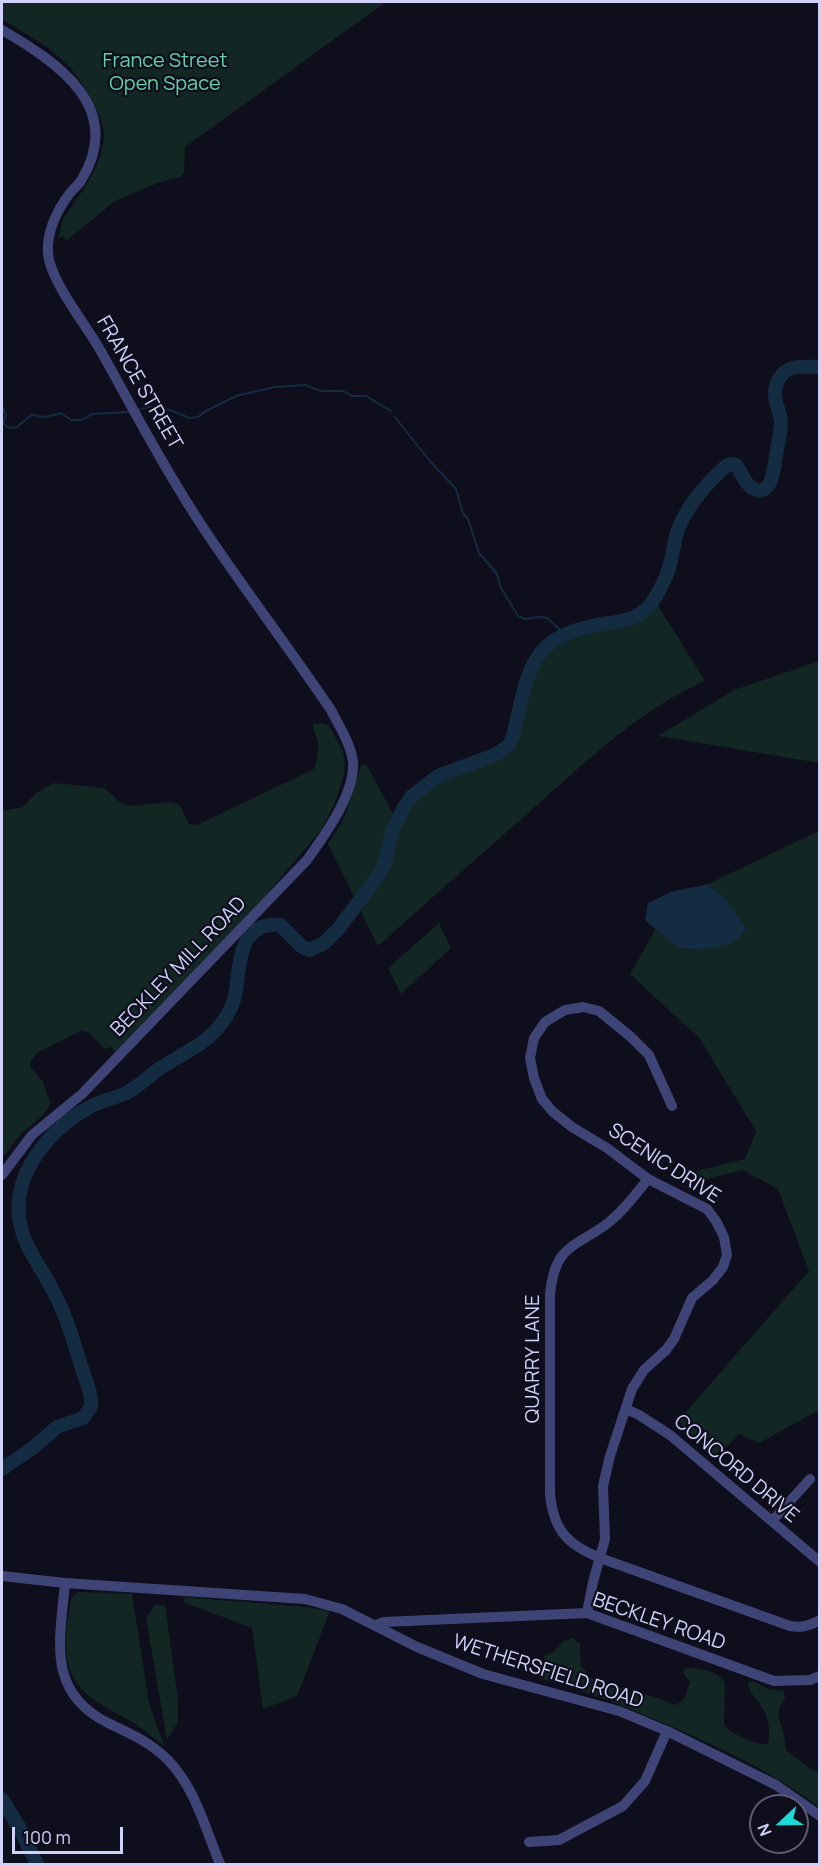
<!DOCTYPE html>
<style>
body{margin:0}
#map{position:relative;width:821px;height:1866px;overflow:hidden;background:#0f0e1d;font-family:Manrope,sans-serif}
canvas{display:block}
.frame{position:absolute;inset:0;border:3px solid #d0d1f9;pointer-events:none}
.north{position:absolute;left:749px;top:1794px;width:60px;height:60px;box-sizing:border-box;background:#0f0e1d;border:2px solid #5c5c75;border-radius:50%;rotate:248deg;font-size:16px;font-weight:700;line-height:24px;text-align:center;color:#d0d1f9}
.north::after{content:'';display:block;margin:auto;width:21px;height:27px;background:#1bdad5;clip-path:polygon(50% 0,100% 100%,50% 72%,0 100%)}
.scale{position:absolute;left:12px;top:1827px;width:111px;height:27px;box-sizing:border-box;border:3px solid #d0d1f9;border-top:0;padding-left:8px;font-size:18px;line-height:21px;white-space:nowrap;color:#d0d1f9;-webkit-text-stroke:4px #0f0e1d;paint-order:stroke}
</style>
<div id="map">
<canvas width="821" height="1866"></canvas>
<div class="frame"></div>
<div class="north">N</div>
<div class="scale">100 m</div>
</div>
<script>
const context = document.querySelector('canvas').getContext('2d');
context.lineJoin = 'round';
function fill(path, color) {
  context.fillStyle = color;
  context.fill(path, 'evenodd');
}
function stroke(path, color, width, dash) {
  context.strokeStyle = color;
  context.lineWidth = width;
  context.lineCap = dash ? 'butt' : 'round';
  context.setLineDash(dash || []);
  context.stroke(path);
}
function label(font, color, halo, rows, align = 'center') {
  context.font = font + ' Manrope,sans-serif';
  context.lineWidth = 4.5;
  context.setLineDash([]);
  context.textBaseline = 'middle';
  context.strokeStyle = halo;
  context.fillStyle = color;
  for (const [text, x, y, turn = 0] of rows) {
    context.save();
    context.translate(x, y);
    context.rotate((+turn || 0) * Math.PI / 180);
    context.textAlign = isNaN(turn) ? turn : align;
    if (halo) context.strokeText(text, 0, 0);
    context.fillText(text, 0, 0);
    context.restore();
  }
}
fill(new Path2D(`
 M2 2H386L185 147 184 172 181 177 160 182 115 201 67 240 62 236 58 239 63 219C76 199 93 179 100 156 109 128 101 119 89 96 67 53 40 44 2 19Z
 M654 599 705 681C639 710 589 759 536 806 483 853 430 899 378 946L328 844 345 816 361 766 366 764 397 821C406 802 418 787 437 776 460 763 502 765 513 736 519 710 525 670 543 649 572 614 629 638 654 599Z
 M819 661V763L658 736 734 690Z
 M323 723 328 725 331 729 343 752 345 763 344 774 335 803 321 830 267 894 116 1053 111 1047 104 1049 91 1034 82 1030 37 1053 31 1061 30 1067 43 1082 50 1102 49 1107 42 1116 22 1133 2 1158V811L23 807 36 793 54 783 104 788 120 802 130 806 170 802 180 805 189 824 197 825 314 769C317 761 319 752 318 744 317 736 313 732 313 724Z
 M819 831V1410L759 1443 739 1434 715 1458 678 1421 809 1271 778 1189 743 1170 698 1181 696 1171 745 1159 756 1131 700 1039 630 974 656 928 678 948 703 950 746 929 725 898 708 884Z
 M439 923 451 948 401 994 388 968Z
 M79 1592 132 1594 149 1703 164 1746C154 1738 144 1730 134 1723 96 1701 65 1692 66 1640 66 1626 69 1612 71 1598Z
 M185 1597 306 1607 330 1611 297 1696 263 1709 252 1628 183 1602Z
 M155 1605H165L178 1700V1722L167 1740 146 1618Z
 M573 1638 580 1644 581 1666 591 1678 604 1684 640 1692 676 1705 684 1699 690 1682 684 1674 683 1669C695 1666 720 1671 725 1683L724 1725C732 1734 757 1746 768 1744 771 1729 769 1716 759 1703 754 1696 748 1690 748 1682H755L768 1689 784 1691 785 1698C775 1713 779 1716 783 1731 785 1737 785 1744 786 1750L812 1770 819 1771V1807C772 1772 729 1752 675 1728 632 1709 590 1692 545 1680L543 1677 545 1669 544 1656 553 1652 563 1641Z`), '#122623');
fill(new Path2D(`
 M708 884 725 898 746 929 739 939 726 945 703 950 678 948 645 920 648 903 671 892Z`), '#142c41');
stroke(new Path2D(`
 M2 406 6 415 3 423 9 428 17 427 31 415 46 417 61 413 71 420H81L92 414 129 412
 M139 409 150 407 170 410 189 418 198 417 204 412 236 396 275 387 305 385 321 391H343L352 396H366L391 411
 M394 416 429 460 456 489 463 513 468 519 479 553 497 574 500 586 518 616 525 619 538 617 547 618 565 634`), '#142c41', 2);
stroke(new Path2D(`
 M2 1469 34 1447 57 1427 83 1418 91 1407C92 1394 87 1383 83 1372 74 1343 66 1313 51 1287 39 1264 22 1244 19 1217 14 1172 50 1129 88 1108 100 1101 113 1099 126 1093 138 1087 148 1077 159 1069 179 1055 206 1045 221 1024 227 1016 233 1006 235 996 240 969 237 920 280 925L301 946 309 950 323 944 339 928 381 872 386 860 392 831 403 809 412 796 438 776 497 754 509 745 513 736C530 666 528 635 609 623 625 621 639 618 650 605 657 596 668 575 670 564 673 553 674 543 677 532 686 507 706 484 726 466L730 464 736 465C742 472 744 483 752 488 774 501 775 459 777 449 779 439 781 430 781 421 780 412 775 403 775 394 775 387 777 381 781 376 789 364 806 367 820 367
 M2 1799 19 1827 37 1864`), '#142c41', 14);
stroke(new Path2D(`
 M2 30C57 62 125 107 82 179 79 185 74 188 70 193 56 211 44 237 49 260 57 291 88 327 103 355 137 416 169 477 208 535 248 594 291 651 331 710 339 726 351 744 353 762 355 794 325 835 307 860L82 1094 32 1135 2 1175
 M648 1179C635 1195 621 1214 604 1226 570 1249 555 1248 550 1294V1495C554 1531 568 1545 600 1558L790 1626C801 1628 809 1626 820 1620
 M626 1409 639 1415 670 1435 820 1562
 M772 1521 810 1479
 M2 1576 65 1583 305 1599 342 1609 417 1647 483 1674 619 1711 667 1731 776 1785 820 1816
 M65 1583C60 1640 46 1692 108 1723 129 1733 150 1742 167 1759 195 1787 205 1828 220 1864
 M587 1613 593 1582 605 1539 603 1486 610 1456 632 1389 644 1370 666 1350 674 1339 692 1298 713 1280 723 1267 727 1255 724 1237 716 1221 707 1209 648 1179 607 1148 572 1127 553 1112 542 1099 534 1078 530 1058 534 1038 545 1022 565 1010 583 1007 599 1011 631 1037 649 1055 672 1106
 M376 1625 384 1622 587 1613 774 1681 810 1680 820 1676
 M529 1842 559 1840 623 1806 645 1781 667 1731`), '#3f4476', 10);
label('20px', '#66cfa8', '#0f0e1d', [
 ["France Street",165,61],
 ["Open Space",165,84]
]);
label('20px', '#d0d1f9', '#0f0e1d', [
 ["FRANCE STREET",139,383,60],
 ["BECKLEY MILL ROAD",179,967,-46],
 ["SCENIC DRIVE",664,1164,33],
 ["QUARRY LANE",533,1359,-90],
 ["CONCORD DRIVE",736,1469,40],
 ["BECKLEY ROAD",659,1622,19],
 ["WETHERSFIELD ROAD",548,1672,18]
]);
</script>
